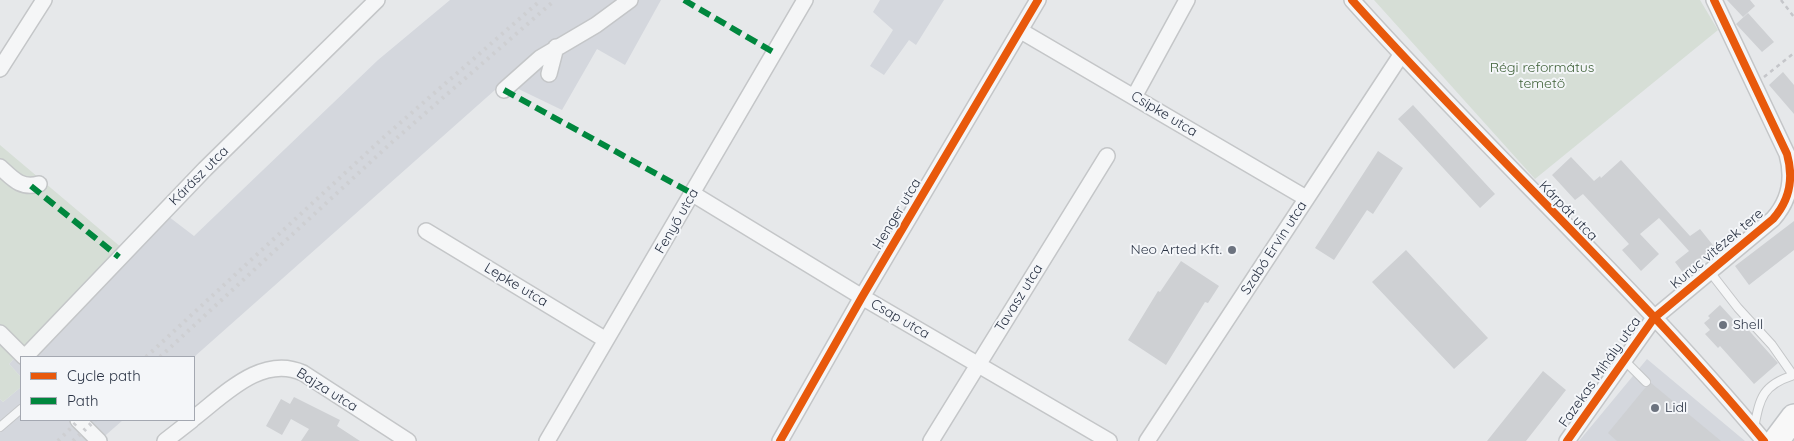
<!DOCTYPE html>
<meta charset="utf-8">
<style>
body{margin:0}
#map{position:relative;width:1794px;height:441px;overflow:hidden;background:#e6e8ea;font-family:Quicksand,sans-serif}
canvas{display:block}
.legend{position:absolute;left:20px;top:356px;width:175px;height:65px;box-sizing:border-box;background:#f4f6f9;border:1px solid #a4a8b1;margin:0;padding:6px 9px;list-style:none;font-size:15px;color:#2b3445}
.legend li{display:flex;align-items:center;gap:10px;height:25px}
.legend b{width:25px;border:1px solid #a4a8b1}
</style>
<div id="map">
<canvas width="1794" height="441"></canvas>
<ul class="legend">
<li><b style="height:6px;background:#e8590c"></b>Cycle path</li>
<li><b style="height:6px;background:#00873e"></b>Path</li>
</ul>
</div>
<script>
const context = document.querySelector('canvas').getContext('2d');
context.lineJoin = 'round';
function fill(path, color) {
  context.fillStyle = color;
  context.fill(path, 'evenodd');
}
function stroke(path, color, width, dash) {
  context.strokeStyle = color;
  context.lineWidth = width;
  context.lineCap = dash ? 'butt' : 'round';
  context.setLineDash(dash || []);
  context.stroke(path);
}
function label(font, color, halo, rows, align = 'center') {
  context.font = font + ' Quicksand,sans-serif';
  context.lineWidth = 4;
  context.setLineDash([]);
  context.textBaseline = 'middle';
  context.strokeStyle = halo;
  context.fillStyle = color;
  for (const [text, x, y, turn = 0] of rows) {
    context.save();
    context.translate(x, y);
    context.rotate((+turn || 0) * Math.PI / 180);
    context.textAlign = isNaN(turn) ? turn : align;
    if (halo) context.strokeText(text, 0, 0);
    context.fillText(text, 0, 0);
    context.restore();
  }
}
fill(new Path2D(`
 M450 0H661L625 65 597 49 562 110 504 82 194 357H21V377L9 364 160 210 194 236 378 60Z
 M880 0H944L916 45 909 40 884 75 870 66 893 30 873 12Z
 M1647 359 1745 441H1579Z
 M21 387V420H123L99 441H0V399L3 402Z`), '#d4d7dd');
fill(new Path2D(`
 M1374 0H1700L1718 30 1535 179Z
 M0 145 122 248 9 364 21 377V387L3 402 0 399Z`), '#d6ded6');
fill(new Path2D(`
 M1727 0H1750L1755 6 1743 17Z
 M1748 13 1774 42 1762 52 1736 24Z
 M1783 72 1794 85V114L1769 85Z
 M1413 105 1495 194 1480 208 1398 119Z
 M1378 151 1403 168 1373 214 1367 210 1334 260 1315 248Z
 M1571 157 1594 181 1600 176 1601 178 1621 160 1690 236 1700 229 1716 249 1684 274 1675 262 1689 251 1659 218 1640 234 1659 254 1641 271 1622 250 1629 244 1583 194 1575 200 1552 175Z
 M1794 221V250L1749 285 1735 266Z
 M1406 250 1488 338 1454 369 1372 282Z
 M1181 261 1219 286 1208 303 1205 302 1166 365 1128 340 1158 291 1160 292Z
 M1720 305 1741 328 1744 325 1778 363 1754 384 1720 346 1718 348 1705 334 1710 330 1704 323 1710 318 1708 316Z
 M1543 371 1566 390 1526 441H1487Z
 M1651 383 1721 441H1617L1608 433 1645 388Z
 M294 397 340 420 337 426 360 441H301L309 429 291 419 282 435 266 426 281 399 290 404Z`), '#ced0d3');
const lane = new Path2D(`
 M1710 272 1738 308 1772 345 1793 375
 M1624 360 1646 382
 M0 427 21 409
 M1754 428C1760 398 1762 385 1794 375`);
const street = new Path2D(`
 M1352 0C1486 150 1635 286 1764 441
 M1021 31 1306 198
 M0 69 44 0
 M549 74 556 47
 M504 90 540 58 596 25 630 0
 M1134 97 1187 0
 M0 167C13 179 21 189 39 184
 M693 194 862 297 1109 441
 M426 231 606 340
 M0 333 24 357
 M25 357 205 169 377 0
 M194 418C224 395 262 354 303 373L408 441
 M78 420 99 441
 M165 441 192 420
 M547 441 805 0
 M780 441 862 297 1038 0
 M931 441 1107 156
 M1147 441 1401 55
 M1567 441 1654 318 1773 219C1790 200 1794 179 1787 154L1714 0`);
const primary = new Path2D(`
 M1776 441 1794 417`);
stroke(lane, '#c4c6c8', 10);
stroke(street, '#c4c6c8', 18);
stroke(primary, '#c2c5c8', 28);
stroke(new Path2D(`
 M1781 0 1794 17
 M1764 77 1794 53`), '#c5c6ca', 2.5, [4, 4]);
stroke(lane, '#f5f6f7', 8);
stroke(street, '#f5f6f7', 15);
stroke(primary, '#f8f8f8', 25);
stroke(new Path2D(`
 M146 357 384 137 541 0
 M160 357 390 144 555 0
 M58 441 79 420
 M73 441 95 420`), '#cecfd2', 4, [2.5, 5]);
stroke(new Path2D(`
 M684 0 773 52
 M504 90 693 194
 M31 186 119 257`), '#00873e', 6, [12, 6]);
stroke(new Path2D(`
 M1352 0C1486 150 1635 286 1764 441
 M780 441 862 297 1038 0
 M1567 441 1654 318 1773 219C1790 200 1794 179 1787 154L1714 0`), '#e8590c', 8);
for (const [x, y, r, color] of [
 [1232,250,5,"#6c737f"],
 [1723,325,5,"#6c737f"],
 [1655,408,5,"#6c737f"]
]) {
  const dot = new Path2D();
  dot.arc(x, y, r, 0, 2 * Math.PI);
  context.fillStyle = color;
  context.fill(dot);
  stroke(dot, '#f4f6f9', 2);
}
label('14px', '#3f6138', '#f4f6f9', [
 ["Régi református",1542,68],
 ["temető",1542,84]
]);
label('14px', '#2b3445', '#f4f6f9', [
 ["Csipke utca",1164,114,31],
 ["Kárász utca",199,176,-45],
 ["Kárpát utca",1568,211,46],
 ["Henger utca",897,214,-59],
 ["Fenyő utca",677,221,-60],
 ["Szabó Ervin utca",1274,248,-57],
 ["Kuruc vitézek tere",1717,249,-40],
 ["Lepke utca",516,285,31],
 ["Tavasz utca",1019,298,-58],
 ["Csap utca",900,319,30],
 ["Fazekas Mihály utca",1600,372,-55],
 ["Bajza utca",327,390,32]
]);
label('14px', '#2b3445', '#f4f6f9', [
 ["Neo Arted Kft.",1222,250,"right"],
 ["Shell",1733,325],
 ["Lidl",1665,408]
], 'left');
</script>
